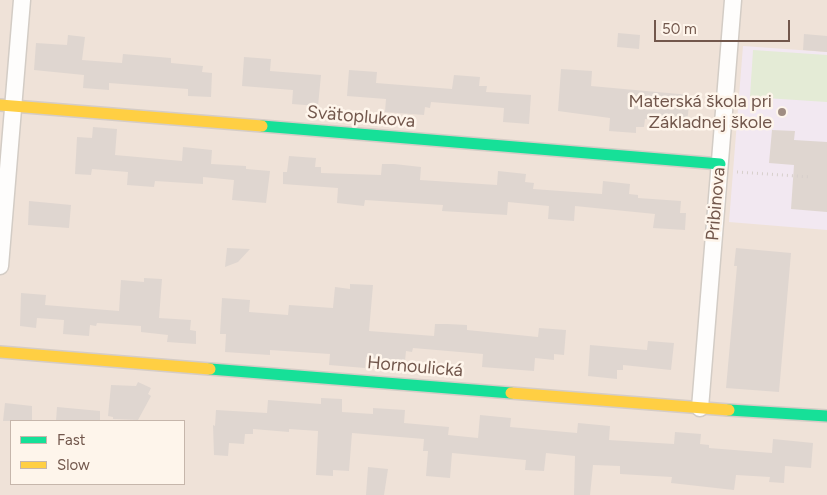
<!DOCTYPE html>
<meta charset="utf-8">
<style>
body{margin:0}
#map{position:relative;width:827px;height:495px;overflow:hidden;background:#f6f0ea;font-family:Figtree,sans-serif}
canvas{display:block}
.legend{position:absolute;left:10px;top:420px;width:175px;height:65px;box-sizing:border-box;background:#fef5eb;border:1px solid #c6b6ab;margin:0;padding:6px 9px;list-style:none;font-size:15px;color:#72574c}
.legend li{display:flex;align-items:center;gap:10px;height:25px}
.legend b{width:25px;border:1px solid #c6b6ab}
.scale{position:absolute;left:654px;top:20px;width:136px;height:22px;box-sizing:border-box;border:2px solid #72574c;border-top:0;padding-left:6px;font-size:15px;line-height:18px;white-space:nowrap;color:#72574c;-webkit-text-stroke:4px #fef5eb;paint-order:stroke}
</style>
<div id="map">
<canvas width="827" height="495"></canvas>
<ul class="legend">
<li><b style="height:6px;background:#16e098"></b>Fast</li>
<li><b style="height:6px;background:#ffcf43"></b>Slow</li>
</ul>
<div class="scale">50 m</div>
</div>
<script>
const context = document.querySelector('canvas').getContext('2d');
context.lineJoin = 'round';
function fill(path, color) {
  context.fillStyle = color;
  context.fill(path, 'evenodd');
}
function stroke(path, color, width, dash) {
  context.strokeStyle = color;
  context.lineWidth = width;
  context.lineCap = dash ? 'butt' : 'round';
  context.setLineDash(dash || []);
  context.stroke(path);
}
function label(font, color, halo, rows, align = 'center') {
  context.font = font + ' Figtree,sans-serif';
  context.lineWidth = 5;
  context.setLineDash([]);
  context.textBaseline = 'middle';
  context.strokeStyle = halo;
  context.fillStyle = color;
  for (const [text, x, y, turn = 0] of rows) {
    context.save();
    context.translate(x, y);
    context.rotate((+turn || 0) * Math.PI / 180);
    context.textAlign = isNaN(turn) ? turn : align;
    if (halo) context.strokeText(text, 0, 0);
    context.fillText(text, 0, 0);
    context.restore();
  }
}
fill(new Path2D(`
 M0 0H827V495H0ZM11 421H184V484H11Z`), '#efe2d8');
fill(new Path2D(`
 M743 46 827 52V230L729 222Z`), '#f2e8f1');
fill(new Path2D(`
 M753 50 827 55V102L750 97Z`), '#e4ebd6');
fill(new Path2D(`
 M618 33 640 35 639 49 617 47Z
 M804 34 827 36V52L803 50Z
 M68 35 85 37 82 60 122 63 123 54 171 58V63L203 66 202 72 212 73 211 97 188 96V89L109 83V90L83 88 84 75 34 70 36 43 67 45Z
 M244 57 271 59 270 71 321 75 318 106 292 104 293 90 242 86Z
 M561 69 592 71 591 86 690 95 687 123 645 119 644 127H636V133L609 131 610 118 558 111Z
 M349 70 377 72 376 83 452 89 454 75 480 77 479 86H487L486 92 531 95 529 124 503 122 504 108 431 102 430 108 425 107 424 115 385 112 386 99 347 96Z
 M93 127 117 129 115 155 182 161 183 147 212 150 211 164 246 166V169L270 171 266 203 232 200 234 180 203 177V184L155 181 154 187 127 185 128 172 92 169 91 175 75 174 77 137 92 138Z
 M772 130 795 131 794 140 827 142V212L791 209 794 165 769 163Z
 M289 156 316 158 315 167H321V173L381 175 382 164H394L421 167 420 180 497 185 498 171 526 174 525 182 534 183 533 189 602 194 603 181 630 184 629 194 638 195V198L681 201 680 213H686L685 230 653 228 655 214 575 206 574 221 548 219 549 206 508 202 507 215 442 211 443 205 365 200 364 206 337 203 338 188 283 184V172H287Z
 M29 201 71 205 69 228 28 225Z
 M227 248 250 249 238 262 225 267Z
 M736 248 791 253 779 392 726 388 737 266H734Z
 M144 278 162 279 159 318 191 320 190 330 196 331V344L167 342 168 335 141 332V326L97 323 96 326 90 325 89 336 63 334 64 320 37 318 36 328 20 326 21 293 46 295 45 305 119 311 121 280 144 282Z
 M350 284 373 285 369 331 434 336 435 324H447L467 325V330L538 337 539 328 566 330 564 355 554 354V360L535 358 534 371 482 367 483 354 413 348 412 352 406 351 405 361 366 357 365 368 329 365 330 354 270 350V355L225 352 226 334H220L222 298 250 300 249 312 288 315 289 305 333 308 335 287 350 289Z
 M648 341 674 343 671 370 623 365V370H617V379L588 376 590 345 647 350Z
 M138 382 151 388 148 394 151 396 138 420 113 419V417L108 416 111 385 136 386Z
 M321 398 342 399V412L373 414V408L405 410 404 423 449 427 448 435 478 438 480 415 511 418 510 427 577 433 578 423 610 426 609 440 674 444 675 432 701 434 700 444 709 445V448L772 453 773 439 813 443 811 468 785 466 784 483 769 482 770 477 736 475 734 490 671 483 672 477 620 474V466L593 465 590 495H574L575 456 546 453 544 471 525 470 526 460 452 453 450 478 426 476 428 451H423L424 439 352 433 349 471 333 470V476L316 475 318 431 289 429V432L253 429V434H245L244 444 229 443 228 456 214 455 213 425 215 426 216 410 267 413 268 400 321 404Z
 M5 403 32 406V421H3Z
 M57 407 100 411V421H56Z
 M368 467 388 469 384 495H366Z`), '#dfd6d0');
const street = new Path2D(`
 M0 266 22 0
 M700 408 733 0`);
const fast = new Path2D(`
 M262 126 720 164
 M210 369 511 393
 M729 410 827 416`);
const slow = new Path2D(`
 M0 105 262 126
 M0 352 210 369
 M511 393 729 410`);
stroke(street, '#d3ccc5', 19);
stroke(fast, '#d5ccc6', 14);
stroke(slow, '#d5ccc6', 14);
stroke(new Path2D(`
 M737 172 811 177`), '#d7cfcb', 3, [1, 4]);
stroke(street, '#fefdfc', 16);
stroke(fast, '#16e098', 11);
stroke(slow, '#ffcf43', 11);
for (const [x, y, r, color] of [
 [782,112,5,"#a08d83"]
]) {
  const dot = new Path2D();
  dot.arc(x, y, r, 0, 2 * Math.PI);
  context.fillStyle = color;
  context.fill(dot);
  stroke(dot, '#fef5eb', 2);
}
label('18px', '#72574c', '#fef5eb', [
 ["Materská škola pri",772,102],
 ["Základnej škole",772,123]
], 'right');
label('18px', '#72574c', '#fef5eb', [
 ["Svätoplukova",361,117,5],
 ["Pribinova",716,204,-85],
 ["Hornoulická",415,367,5]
]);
</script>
